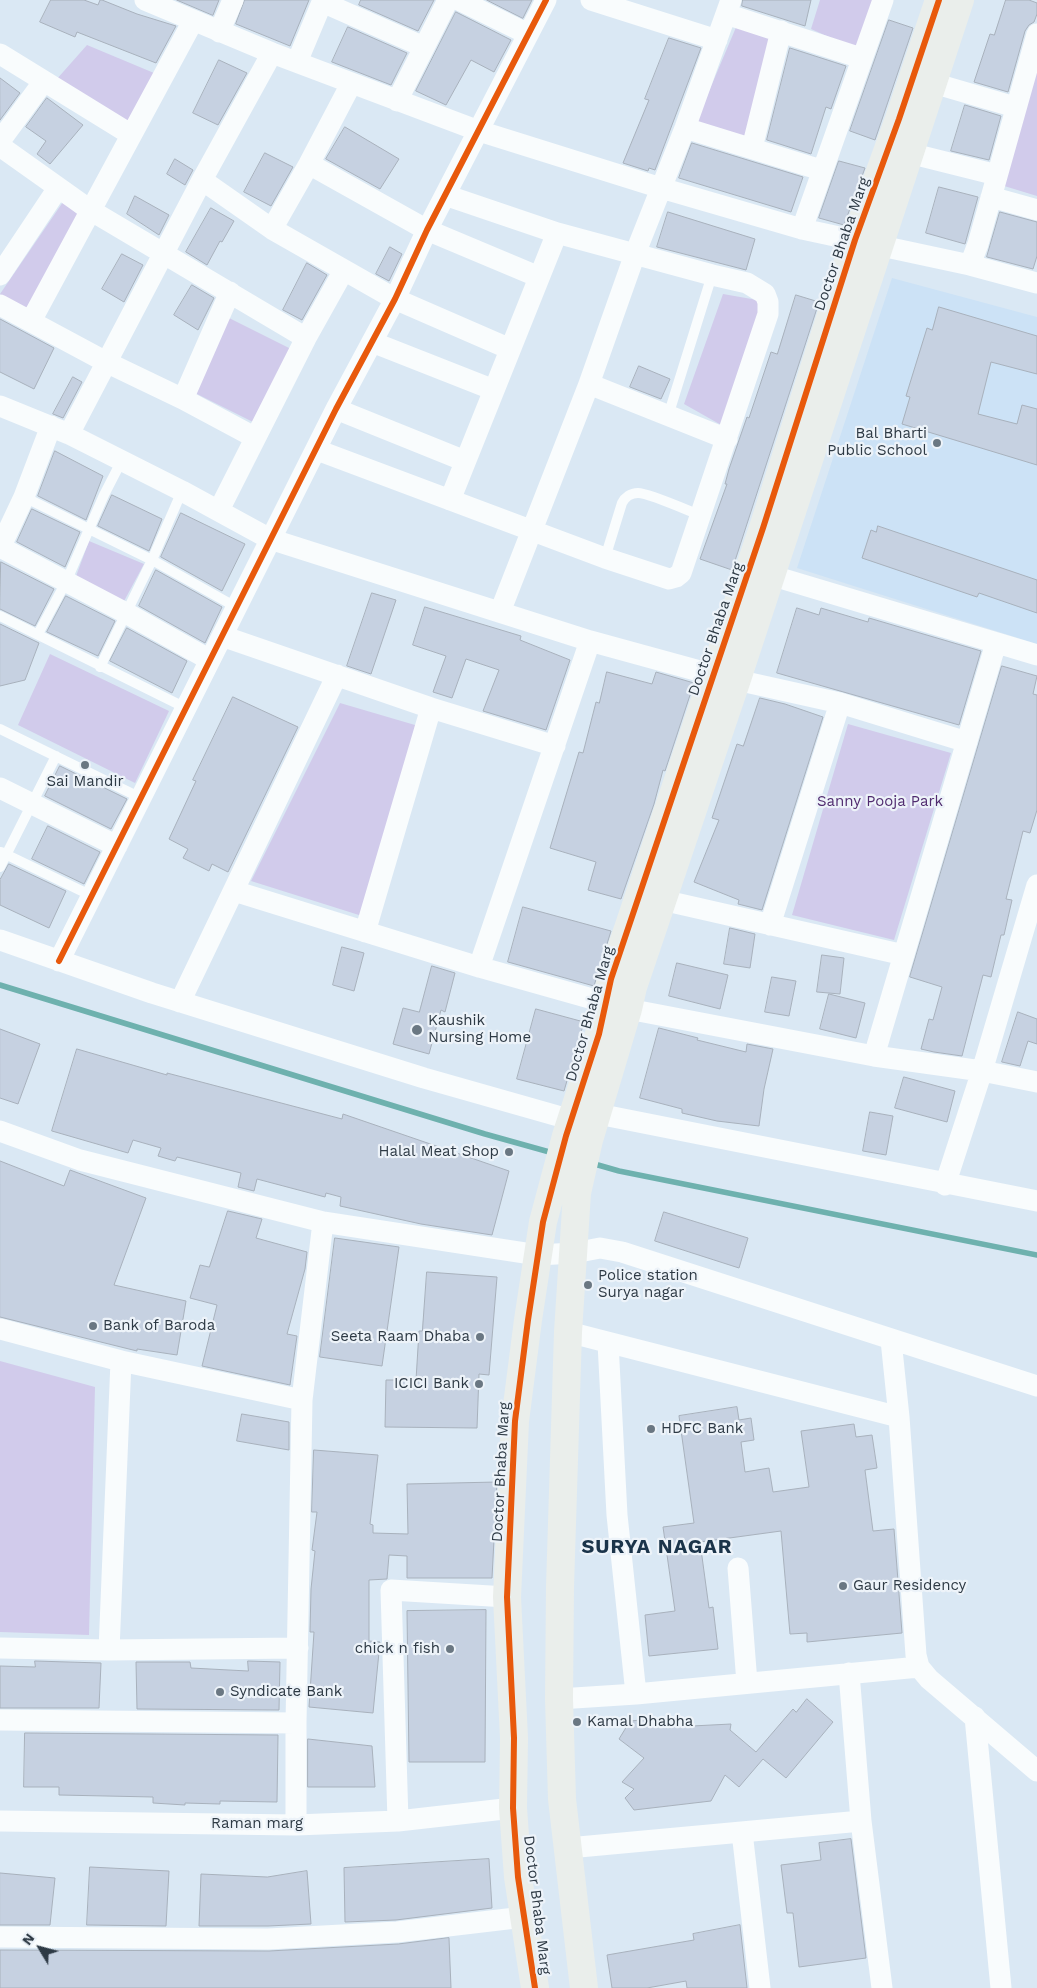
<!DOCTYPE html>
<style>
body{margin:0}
#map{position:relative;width:1037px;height:1988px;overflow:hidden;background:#dae8f4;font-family:"Work Sans",sans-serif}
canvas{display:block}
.north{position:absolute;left:15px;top:1923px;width:50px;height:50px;-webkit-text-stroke:4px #edf3f9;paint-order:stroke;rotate:307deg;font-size:14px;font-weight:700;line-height:20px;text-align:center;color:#2e3a45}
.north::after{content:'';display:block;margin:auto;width:18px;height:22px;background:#2e3a45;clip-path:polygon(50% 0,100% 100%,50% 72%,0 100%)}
</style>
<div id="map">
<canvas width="1037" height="1988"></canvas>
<div class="north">N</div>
</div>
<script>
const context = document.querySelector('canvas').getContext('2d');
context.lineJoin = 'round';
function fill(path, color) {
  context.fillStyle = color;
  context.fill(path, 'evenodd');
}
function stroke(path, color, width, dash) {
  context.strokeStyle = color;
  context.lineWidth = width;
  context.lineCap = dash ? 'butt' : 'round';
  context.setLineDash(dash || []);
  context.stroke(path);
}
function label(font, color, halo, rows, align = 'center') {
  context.font = font + ' "Work Sans",sans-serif';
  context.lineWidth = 4.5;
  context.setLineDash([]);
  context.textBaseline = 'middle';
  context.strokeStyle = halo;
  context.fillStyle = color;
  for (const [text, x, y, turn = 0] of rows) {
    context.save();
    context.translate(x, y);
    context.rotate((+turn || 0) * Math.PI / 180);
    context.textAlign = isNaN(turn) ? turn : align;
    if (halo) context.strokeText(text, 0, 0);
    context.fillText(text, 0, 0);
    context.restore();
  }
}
fill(new Path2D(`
 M892 278 1037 317V644L797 568Z`), '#cce2f6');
fill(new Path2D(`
 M820 0H877L858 50 811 29Z
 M737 25 773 35 747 137 696 122Z
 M87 45 154 73 122 135 56 80Z
 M1037 65V196L1001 185Z
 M63 202 81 217 26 313 0 303V294Z
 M723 294 763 301 723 426 684 404Z
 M229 318 293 350 255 423 195 393Z
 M89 541 144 564 123 603 75 579Z
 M50 654 169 711 135 783 18 725Z
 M340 703 432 730 378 921 251 881Z
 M848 724 951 753 894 940 792 915Z
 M0 1361 95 1387 89 1635 0 1632Z`), '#d1cbeb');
stroke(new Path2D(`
 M0 985 485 1134 553 1153
 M591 1163 619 1171 1037 1255`), '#6eb1ae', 5.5);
const building = new Path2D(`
 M51 0H84L98 5 100 0H102L137 14 176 26 156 63 77 32 75 37 40 22Z
 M177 0H219L213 15Z
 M245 0H309L290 46 236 24Z
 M361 0H434L418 31 359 5Z
 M487 0H532L523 18Z
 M743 0H811L805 26 742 6Z
 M1006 0H1029L1037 3V14L1034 22 1029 25 1025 31 1008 92 974 82 990 34 994 35Z
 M456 12 511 40 494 72 471 60 446 105 416 91Z
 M889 20 913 28 875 140 850 131Z
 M348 27 407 53 391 85 332 62Z
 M669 38 701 48 655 170 649 168 648 171 623 163 649 100 645 99Z
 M790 48 846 66 831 109 826 107 811 154 767 140Z
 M219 60 247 73 218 125 193 113Z
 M0 78 20 93 0 120Z
 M47 98 83 125 50 164 37 154 46 141 26 127Z
 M965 105 1001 116 989 160 951 151Z
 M345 127 399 159 380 189 326 159Z
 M692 143 803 177 791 212 679 178Z
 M265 153 293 167 271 206 244 192Z
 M175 159 193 170 185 185 167 174Z
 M839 161 865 168 844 225 819 218Z
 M939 187 978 197 965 244 926 233Z
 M135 196 169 215 159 235 127 214Z
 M211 208 234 221 222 242 220 241 207 265 186 252Z
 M668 212 755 239 746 270 657 247Z
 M1000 212 1037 222V256L1033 269 987 257Z
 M390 247 402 254 389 281 376 274Z
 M122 254 143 265 124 302 102 289Z
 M307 263 327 275 302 320 283 310Z
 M192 285 214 298 198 330 174 315Z
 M796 295 819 302 732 570 700 559 727 484H725L729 469 747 417 749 418 771 352 777 354Z
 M939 307 1037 336V374L991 362 978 414 1017 424 1022 405 1037 409V465L902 424 910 397 906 396 927 328 932 330Z
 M0 319 54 348 34 389 0 372Z
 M639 366 670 379 661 399 630 387Z
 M73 377 82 382 63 418 53 414Z
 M55 451 103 476 86 520 38 496Z
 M112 495 162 519 149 551 98 526Z
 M32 509 80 532 65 567 17 542Z
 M181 513 245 544 222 591 161 557Z
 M878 526 1037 580V613L979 593 977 597 862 558 871 530 876 532Z
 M1 562 54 589 35 626 0 609Z
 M156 570 222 607 205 643 139 606Z
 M372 593 396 600 371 674 347 666Z
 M66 596 115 621 98 656 47 632Z
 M425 607 521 636 520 640 570 660 546 730 483 711 499 670 466 659 452 698 433 692 446 656 413 645Z
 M797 608 819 615 821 608 868 622 869 618 981 651 959 725 777 673Z
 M0 624 39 643 25 680 0 686Z
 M127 628 187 661 172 693 110 661Z
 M1002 666 1037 676 1033 694 1037 695V810L1030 833 1023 831 1006 899 1012 900 1004 935H1001L991 977 983 975 962 1056 934 1052 921 1049 929 1019 933 1020 942 987 910 977Z
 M607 672 652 684 656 672 694 683 665 771 663 770 654 804 621 899 588 890 596 862 550 848 579 752 583 753 596 702 599 703Z
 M233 697 298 727 228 872 212 864 209 871 183 858 188 849 169 839 196 781 193 780Z
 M760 698 785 704 823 717 762 910 738 904 739 900 694 882 719 820 712 818 737 744 743 746Z
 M60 766 127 799 111 829 45 796Z
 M48 826 100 852 84 884 32 859Z
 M9 864 66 891 49 928 0 905V880Z
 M523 907 611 931 594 986 508 962Z
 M730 928 755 934 750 968 724 964Z
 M342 947 364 953 354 991 333 985Z
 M822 955 844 958 840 994 817 992Z
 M677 963 728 975 720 1009 669 996Z
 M432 966 455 973 445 1012 441 1010 429 1054 393 1044 403 1008 419 1012Z
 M772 977 796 981 789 1016 765 1012Z
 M829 994 865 1003 856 1038 820 1029Z
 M536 1009 584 1022 564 1091 517 1079Z
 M1018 1012 1037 1019V1044L1028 1041 1020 1066 1002 1062Z
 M659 1028 698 1038 697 1040 746 1052 747 1044 773 1049 764 1089 759 1126 717 1121 682 1113V1109L640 1098Z
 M0 1029 40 1044 18 1104 0 1098Z
 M77 1049 167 1075V1073L342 1119 343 1114 509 1171 492 1235 421 1224 340 1206 341 1197 326 1193 325 1197 257 1179 254 1191 238 1187 241 1173 177 1157 175 1161 158 1156 161 1148 133 1140 128 1153 52 1131Z
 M904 1077 955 1091 947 1122 895 1108Z
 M870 1112 893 1116 886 1155 863 1151Z
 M0 1161 64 1186 70 1170 146 1198 114 1285 186 1301 177 1355 137 1349V1351L0 1317Z
 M228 1211 262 1219 256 1238 307 1252 305 1269 287 1334 297 1336 290 1385 202 1366 217 1305 190 1298 200 1265 209 1267Z
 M664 1212 748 1238 739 1268 655 1241Z
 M335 1238 399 1247 382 1366 320 1357Z
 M427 1272 497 1277 489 1375 479 1374 477 1428 385 1427 386 1380H416L419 1331H422Z
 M737 1407 739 1420 751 1418 754 1440 741 1442 745 1472 769 1468 773 1492 809 1487 801 1431 854 1424 856 1437 872 1435 877 1468 865 1470 873 1531 894 1529 902 1633 807 1642V1633L790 1634 781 1531 700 1542 709 1608 713 1607 718 1649 649 1656 645 1615 675 1611 663 1527 694 1523 679 1416Z
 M242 1414 289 1422V1450L237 1441Z
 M314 1450 378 1455 370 1524 373 1525V1533L408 1534 407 1484 497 1482 492 1578H407V1556L389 1555 387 1579 369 1580V1641L380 1642 373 1713 309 1707 314 1632H310L311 1589 315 1551 312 1550 317 1512H312Z
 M486 1610 485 1762H409L407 1611Z
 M35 1661 101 1663 99 1708H0V1666L35 1667Z
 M248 1661 280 1662 279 1710 137 1709 136 1662H190L191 1668 248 1671Z
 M807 1699 833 1722 786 1778 763 1759 739 1787 725 1775 711 1801 634 1810 625 1798 634 1789 622 1782 644 1758 619 1739 630 1721 664 1718 692 1726 731 1724 730 1730 756 1752 793 1709 796 1712Z
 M25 1733 278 1735 277 1802 220 1801V1804L185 1803V1805L153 1803V1797L59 1795V1787H24Z
 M308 1739 372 1746 375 1787H308Z
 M851 1839 866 1958 799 1967 793 1913H787L781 1865 821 1860 819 1843Z
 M489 1859 492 1908 396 1920 345 1922 344 1868Z
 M90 1867 169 1871 166 1926 87 1925Z
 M307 1871 311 1924 268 1926H199L201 1874 267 1877Z
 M0 1873 55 1878 50 1925H0Z
 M740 1925 747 1988H687L686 1981 647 1988H612L607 1955 694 1940 693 1934Z
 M449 1938 451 1988H0V1950L269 1951 398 1944Z`);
fill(building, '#c6d1e1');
stroke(building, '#a8b1bc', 1);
stroke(new Path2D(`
 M668 416 712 275
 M24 497 152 560 236 607
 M605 558 622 503C625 497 631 493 638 493 649 493 689 511 702 516
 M0 616 186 708
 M38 634 66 582 104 495 122 460
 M100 667 152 560 182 491
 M0 729 141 798
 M1 852 92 896
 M0 867 56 756`), '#f9fcfd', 10);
stroke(new Path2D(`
 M145 0 272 53 479 131 661 188 802 229 970 265 1037 283
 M459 0 528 34
 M591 0 717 40
 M322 2 424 47
 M726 14 861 58
 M219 32 233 0
 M0 54 130 134
 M297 62 323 0
 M933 83 1015 107
 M397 101 448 0
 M685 128 821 170
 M0 141 44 81
 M0 146 90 210 306 338
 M752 148 781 31
 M909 153 997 175
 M309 164 427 230 539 277
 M202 180 272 229 395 299 510 349
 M445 195 557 233 450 500
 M991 197 1037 210
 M272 229 309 164 351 84
 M802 229 883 0
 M970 265 978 244 1037 34
 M0 275 58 188
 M0 305 108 363 183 399 254 437
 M31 321 193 21
 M372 342 494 390
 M589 384 727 439
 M183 399 230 292
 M0 406 69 434 182 491 270 539 590 641 714 675 840 703 967 742
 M336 409 465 461
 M69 434 202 180 272 53
 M317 450 605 558 669 579 676 577 681 573 768 314V302L765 294 747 283 712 275 557 233
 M219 510 306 338 344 270
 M0 547 126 613 210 660
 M0 548 24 497 51 426
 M770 575 1037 655
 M500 612 589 384 635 254 685 128 731 0
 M222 636 431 708 555 746
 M0 788 117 846
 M234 891 479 967 628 1009 874 1056 982 1071 1037 1082
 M662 900 904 955
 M770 925 840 703
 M365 932 431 708
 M0 940 152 993 424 1078 586 1124
 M59 961 336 409 395 299 427 230 546 0
 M479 967 590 641
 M180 1002 337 675
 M874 1056 996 643
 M582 1109 598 1114 1037 1201
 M0 1131 80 1160 323 1222 538 1255 574 1253 600 1248 622 1252 1037 1386
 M945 1185 982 1071 1037 885
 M0 1329 121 1361 302 1400
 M568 1332 899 1417
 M891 1340 899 1417 916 1655 919 1667 929 1679 1037 1771
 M608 1343 617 1515 636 1694
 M738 1568 747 1683
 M0 1648 109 1650 298 1648
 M109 1650 121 1361
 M849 1673 861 1821 882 1988
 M559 1699 636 1694 919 1667
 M975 1717 1001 1988
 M0 1720 296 1723
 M0 1821 296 1825 398 1821 513 1808
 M398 1821 391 1590 507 1597
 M296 1825V1723L302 1400 323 1222
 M742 1832 760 1988
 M568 1848 861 1821
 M0 1937 268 1939 397 1932 524 1917`), '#f9fcfd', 21);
stroke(new Path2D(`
 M535 1988 518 1877 513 1808 514 1738 507 1597 515 1421 528 1320 543 1222 566 1136 599 1034 611 979 763 528 855 240 899 119 939 0
 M584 1988 562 1799 559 1699 560 1587 568 1332 577 1193 589 1140 628 1009 633 987 737 679 960 0`), '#eaeeeb', 28);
stroke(new Path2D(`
 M59 961 336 409 395 299 427 230 546 0
 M535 1988 518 1877 513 1808 514 1738 507 1597 515 1421 528 1320 543 1222 566 1136 599 1034 611 979 763 528 855 240 899 119 939 0`), '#e8590c', 6);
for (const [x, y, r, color] of [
 [937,443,5,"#6a7782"],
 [85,765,5,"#6a7782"],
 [417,1030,6,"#6a7782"],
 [509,1152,5,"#6a7782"],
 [588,1285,5,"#6a7782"],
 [93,1326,5,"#6a7782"],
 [480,1337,5,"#6a7782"],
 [479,1384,5,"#6a7782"],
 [651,1429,5,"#6a7782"],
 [843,1586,5,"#6a7782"],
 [450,1649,5,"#6a7782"],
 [220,1692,5,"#6a7782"],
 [577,1722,5,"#6a7782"]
]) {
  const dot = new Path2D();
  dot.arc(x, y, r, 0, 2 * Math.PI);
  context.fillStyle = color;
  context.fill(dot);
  stroke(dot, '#edf3f9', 2);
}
label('15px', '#2e3a45', '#edf3f9', [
 ["Doctor Bhaba Marg",842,244,-71],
 ["Doctor Bhaba Marg",716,629,-71],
 ["Doctor Bhaba Marg",590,1014,-74],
 ["Doctor Bhaba Marg",501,1472,-87],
 ["Raman marg",257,1824],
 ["Doctor Bhaba Marg",537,1905,83]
]);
label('15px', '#2e3a45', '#edf3f9', [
 ["Bal Bharti",927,434,"right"],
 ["Public School",927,451,"right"],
 ["Sai Mandir",85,782,"center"],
 ["Kaushik",428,1021],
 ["Nursing Home",428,1038],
 ["Halal Meat Shop",499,1152,"right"],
 ["Police station",598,1276],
 ["Surya nagar",598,1293],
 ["Bank of Baroda",103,1326],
 ["Seeta Raam Dhaba",470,1337,"right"],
 ["ICICI Bank",469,1384,"right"],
 ["HDFC Bank",661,1429],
 ["Gaur Residency",853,1586],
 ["chick n fish",440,1649,"right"],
 ["Syndicate Bank",230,1692],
 ["Kamal Dhabha",587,1722]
], 'left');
label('15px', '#502b6f', '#edf3f9', [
 ["Sanny Pooja Park",880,802]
]);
context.letterSpacing = '1px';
label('bold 20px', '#1b344a', '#edf3f9', [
 ["SURYA NAGAR",657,1547]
]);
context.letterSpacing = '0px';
</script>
